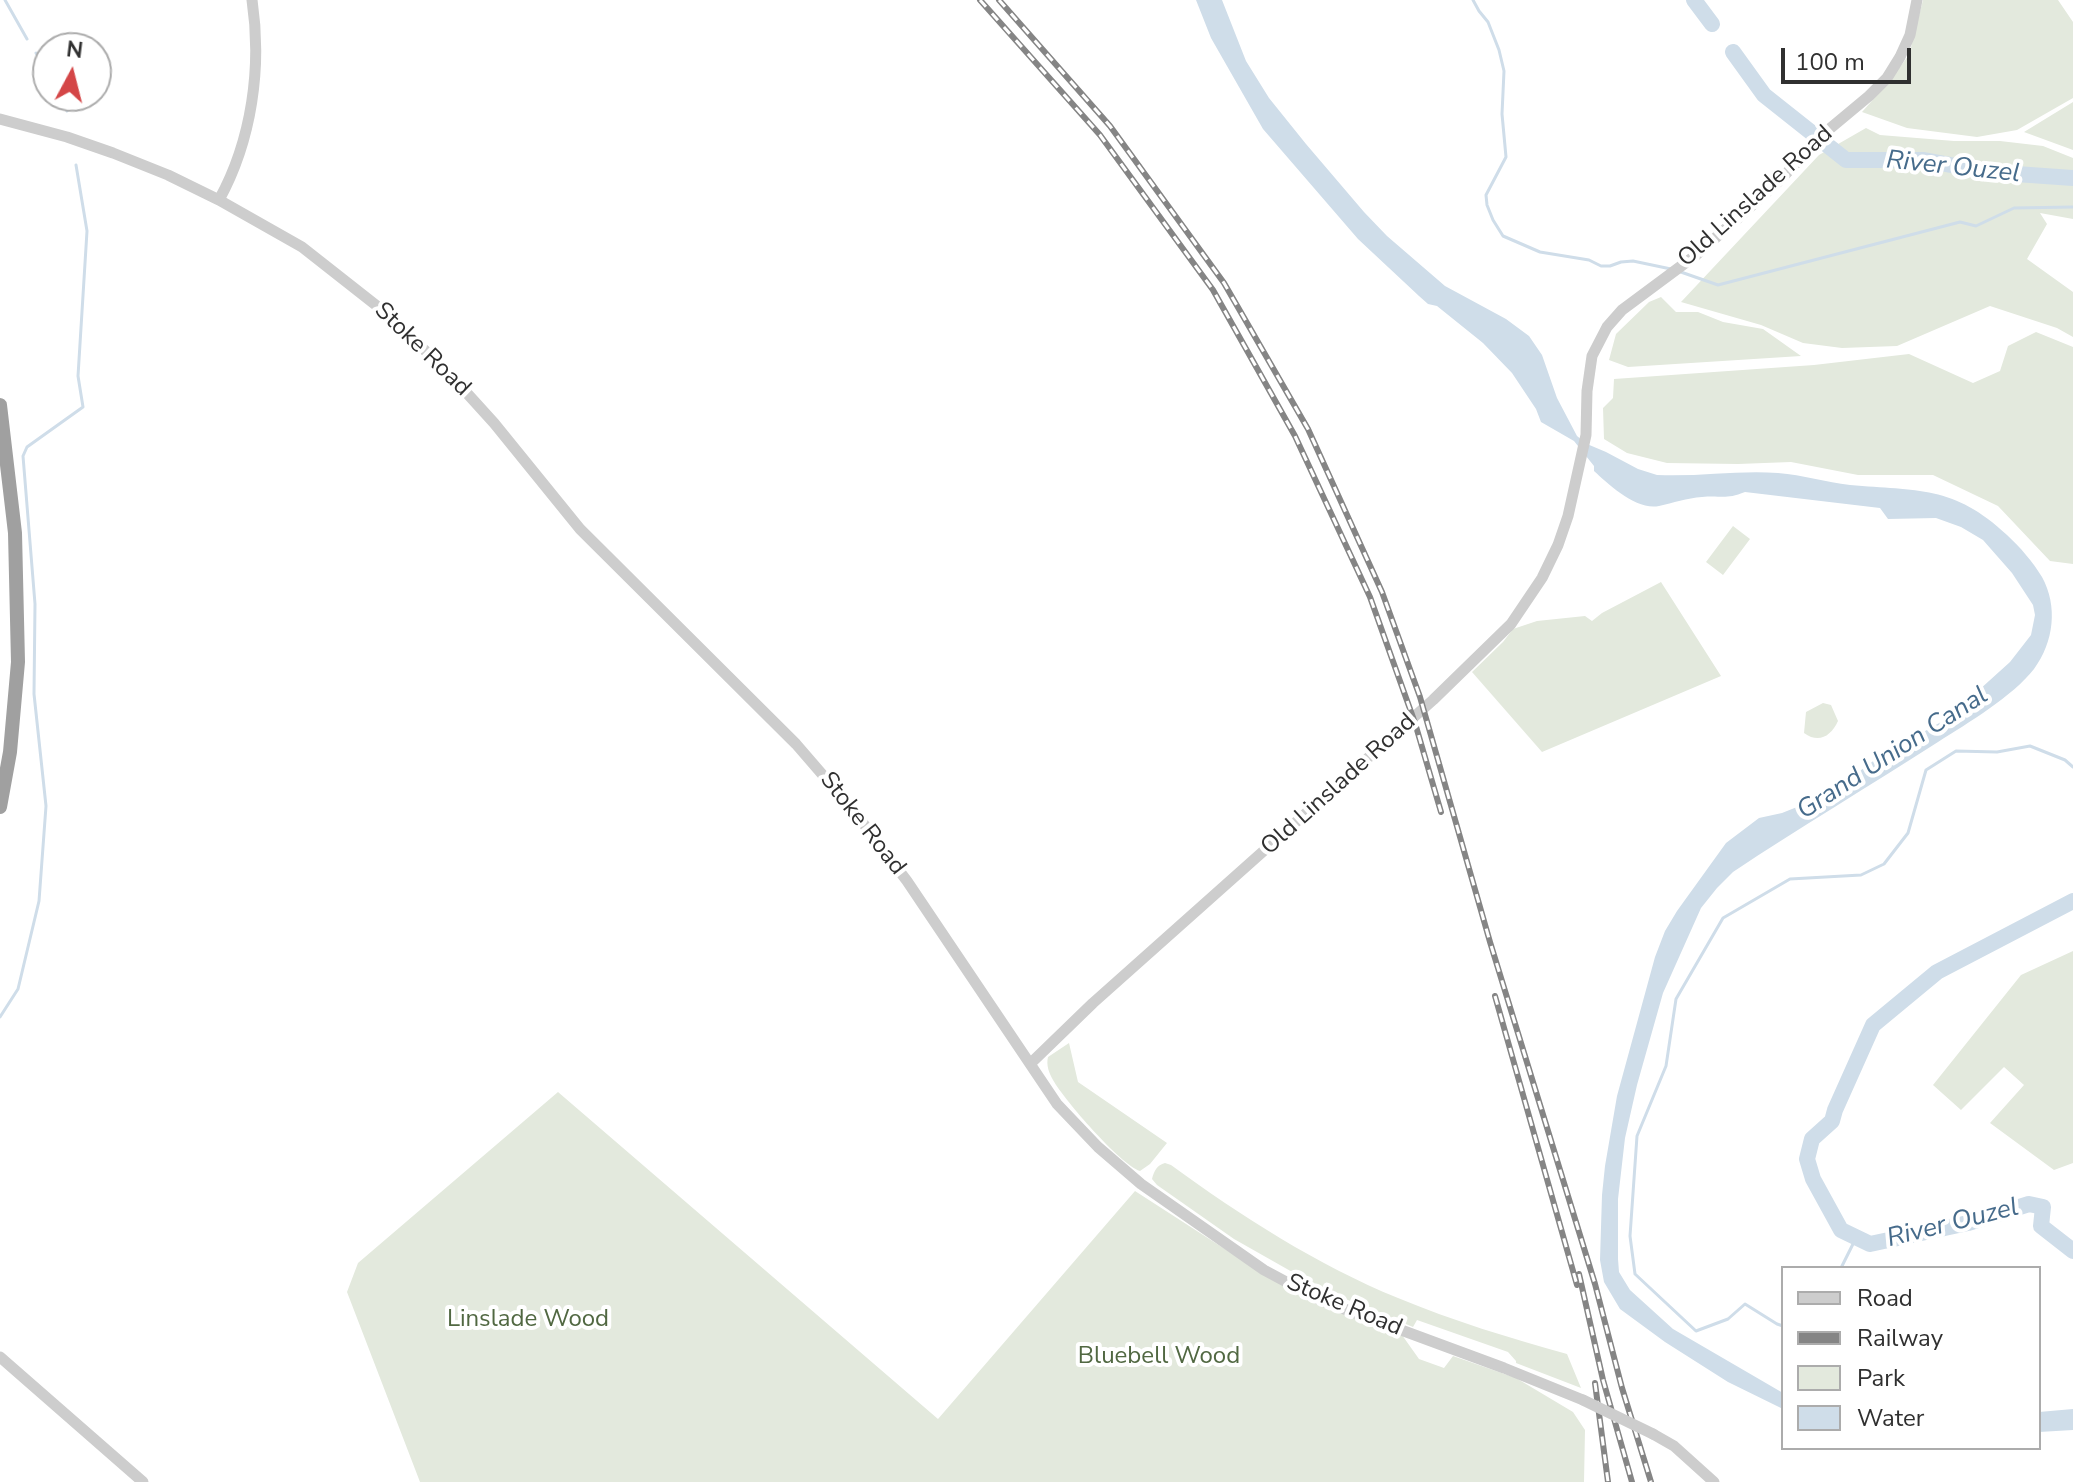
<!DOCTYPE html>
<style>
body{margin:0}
#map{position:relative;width:2073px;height:1482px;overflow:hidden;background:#fff;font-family:"Nunito Sans",sans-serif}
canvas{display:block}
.legend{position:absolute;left:1781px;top:1266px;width:260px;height:184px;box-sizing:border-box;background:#fff;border:2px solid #acacac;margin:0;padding:10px 14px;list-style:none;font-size:24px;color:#303030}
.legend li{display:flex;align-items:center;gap:16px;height:40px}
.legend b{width:40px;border:2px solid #acacac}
.north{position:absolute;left:32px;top:32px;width:80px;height:80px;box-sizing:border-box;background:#fff;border:2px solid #acacac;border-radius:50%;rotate:7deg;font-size:22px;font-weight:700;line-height:32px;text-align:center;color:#303030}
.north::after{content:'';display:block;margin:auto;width:28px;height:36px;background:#d44647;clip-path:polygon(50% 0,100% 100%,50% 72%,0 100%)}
.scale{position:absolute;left:1781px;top:48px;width:130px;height:36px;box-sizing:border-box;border:4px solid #303030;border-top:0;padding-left:10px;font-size:24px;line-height:28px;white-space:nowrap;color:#303030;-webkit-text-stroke:6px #fff;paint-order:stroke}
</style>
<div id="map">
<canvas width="2073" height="1482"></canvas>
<ul class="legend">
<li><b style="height:10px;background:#cdcdcd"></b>Road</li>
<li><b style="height:10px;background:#858585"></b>Railway</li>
<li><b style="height:22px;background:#e3e9dd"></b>Park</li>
<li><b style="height:22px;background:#cfdde9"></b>Water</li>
</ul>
<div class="north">N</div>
<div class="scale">100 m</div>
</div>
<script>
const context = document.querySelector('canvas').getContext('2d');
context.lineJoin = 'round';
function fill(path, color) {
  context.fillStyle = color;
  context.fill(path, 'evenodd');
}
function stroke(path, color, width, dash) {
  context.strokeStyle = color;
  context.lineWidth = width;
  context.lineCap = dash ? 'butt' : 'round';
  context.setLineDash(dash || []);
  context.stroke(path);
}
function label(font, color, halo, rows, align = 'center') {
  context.font = font + ' "Nunito Sans",sans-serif';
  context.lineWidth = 8;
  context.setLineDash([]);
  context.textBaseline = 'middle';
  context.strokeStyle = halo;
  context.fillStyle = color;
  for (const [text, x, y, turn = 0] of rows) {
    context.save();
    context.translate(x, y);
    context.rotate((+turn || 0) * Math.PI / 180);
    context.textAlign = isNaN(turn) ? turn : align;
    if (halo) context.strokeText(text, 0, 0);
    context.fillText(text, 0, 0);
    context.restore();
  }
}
fill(new Path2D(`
 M1923 0H2058L2073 22V98L2017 130 1977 137 1907 128 1862 112 1886 85 1909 55Z
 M2073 102V150L2024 132Z
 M1866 128 1880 135 1954 141H2000L2043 146 2073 158V219L2040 213 2047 224 2027 259 2073 292V337L2057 328 1990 306 1897 346 1842 348 1803 343 1761 325 1681 302 1819 155Z
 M1661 297 1676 312H1698L1723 322 1763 329 1801 356 1628 367 1609 360 1616 334 1649 302Z
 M2036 332 2073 347V564L2050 561 1998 506 1933 475H1858L1791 462 1738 464 1667 463 1627 453 1604 439 1603 408 1613 398 1614 379 1814 365 1909 354 1973 383 2000 371 2008 346Z
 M1733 526 1750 539 1723 575 1706 562Z
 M1661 582 1721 676 1542 752 1472 672 1503 642 1513 629 1537 621 1585 616 1592 621 1602 613Z
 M1823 703 1831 705 1838 721C1831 736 1819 744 1804 733L1806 712Z
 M2073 951V1163L2054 1170 1990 1123 2024 1085 2004 1067 1961 1110 1933 1085 2021 975Z
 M1069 1043 1078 1082 1167 1143 1150 1164 1140 1171C1120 1164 1065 1101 1053 1080 1049 1073 1046 1065 1048 1057Z
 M558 1092 938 1419 1135 1191 1262 1273 1402 1335 1419 1359 1444 1368 1453 1356 1516 1378 1573 1412 1585 1430 1584 1482H420L347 1292 358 1263Z
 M1165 1163 1171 1165C1241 1216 1317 1265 1398 1298 1453 1321 1510 1338 1567 1354L1581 1388 1516 1363V1361L1508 1352 1417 1320 1413 1327 1324 1290 1234 1239 1157 1185 1152 1179C1154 1171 1157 1165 1165 1163Z`), '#e3e9dd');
fill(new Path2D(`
 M1196 0H1222L1246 61 1269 98 1306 144 1364 212 1387 236 1445 286 1506 319 1529 336 1542 355 1557 398 1577 436 1587 444 1606 452 1638 469 1657 475C1698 477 1738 470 1778 473 1803 475 1826 482 1850 485 1917 491 1954 485 2007 535 2020 547 2033 562 2042 577 2058 606 2054 642 2034 669 2013 696 1968 723 1938 742 1870 786 1800 827 1733 872L1717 888 1701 908 1663 993 1637 1085 1625 1138 1618 1199V1259L1619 1272 1630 1290 1673 1329 1783 1393V1409L1728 1382 1665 1342 1620 1309 1604 1282 1600 1260 1602 1195 1605 1166 1617 1096 1655 957 1665 931 1677 911 1726 843 1759 818 1782 813 1807 803 1841 785 1876 759 1948 718 2010 662 2031 635 2035 615 2033 605 2012 573 1983 540 1961 527 1936 518 1888 519 1880 508 1745 492C1725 500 1721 495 1702 497 1687 498 1673 503 1659 506 1637 511 1608 484 1594 471V466L1574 441 1541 422 1536 409 1512 373 1483 343 1437 306 1428 304 1419 296 1358 239 1263 129 1211 38Z
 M2073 1409V1430L2039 1432V1412Z`), '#cfdde9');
stroke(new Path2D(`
 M5 0 27 39
 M1473 0 1479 11 1488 22 1499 50 1504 71 1502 114 1506 157 1486 195 1487 205 1493 220 1503 236 1540 252 1589 260 1601 266H1610L1621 262 1633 261 1671 269
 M36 53 48 74
 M60 96 67 111
 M1678 271 1718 285 1960 222 1976 226 2014 208 2073 207
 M0 1017 18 989 39 901 46 806 34 694 35 604 23 456 27 447 83 407 78 376 87 231 76 165
 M1841 1268 1856 1238
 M1783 1326 1777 1324 1745 1304 1728 1319 1696 1331 1635 1274 1630 1236 1637 1136 1666 1066 1676 999 1723 918 1790 879 1861 875 1884 864 1908 833 1926 770 1956 751 1997 752 2030 746 2065 760 2073 767`), '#cfdde9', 3);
stroke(new Path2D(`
 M1694 0 1712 24
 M1733 52 1764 95 1846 160H1924L1988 172 2073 178
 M2073 901 1937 972 1873 1025 1835 1110 1832 1121 1812 1139 1807 1159 1813 1179 1841 1230 1870 1244 1968 1223 2029 1204 2043 1207 2041 1226 2073 1251`), '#cfdde9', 16);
stroke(new Path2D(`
 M0 119 67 137 113 153 168 175 219 200 302 247 377 306 445 369 494 423 580 529 796 744 853 810 907 881 1057 1104 1098 1147 1141 1184 1264 1270 1320 1300 1504 1368 1583 1400
 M219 200C252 140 262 67 252 0
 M1030 1064 1093 1003 1433 700 1511 624 1542 578 1558 545 1568 516 1586 435 1587 391 1592 356 1607 327 1622 310 1696 255 1738 218 1778 182 1827 131 1869 96 1887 78 1900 57 1910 35 1917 0
 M0 1357 143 1482
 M1653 1434 1674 1446 1714 1482`), '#cdcdcd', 11);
stroke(new Path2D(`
 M0 405 15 533 18 662 10 752 0 807`), '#a0a0a0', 14);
const rail = new Path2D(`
 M980 0 1100 135 1213 290 1295 436 1370 597 1415 723 1441 812
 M999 0 1110 126 1224 283 1308 429 1382 592 1420 697 1490 942 1595 1284 1622 1388 1651 1482
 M1495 996 1577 1285
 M1579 1274 1603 1380 1632 1482
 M1595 1383 1608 1482`);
stroke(rail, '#858585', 6);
stroke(rail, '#fff', 3, [9]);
stroke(new Path2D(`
 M1583 1400 1653 1434`), '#cdcdcd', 11);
label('24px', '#303030', '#fff', [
 ["Old Linslade Road",1756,197,-42],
 ["Stoke Road",422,350,44],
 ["Old Linslade Road",1339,785,-42],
 ["Stoke Road",862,824,52],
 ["Stoke Road",1344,1306,23]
]);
label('24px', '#516842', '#fff', [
 ["Linslade Wood",528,1320],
 ["Bluebell Wood",1159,1357]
]);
label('italic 26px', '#466b8b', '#fff', [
 ["River Ouzel",1953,168,6],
 ["Grand Union Canal",1893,754,-33],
 ["River Ouzel",1953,1224,-14]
]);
</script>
